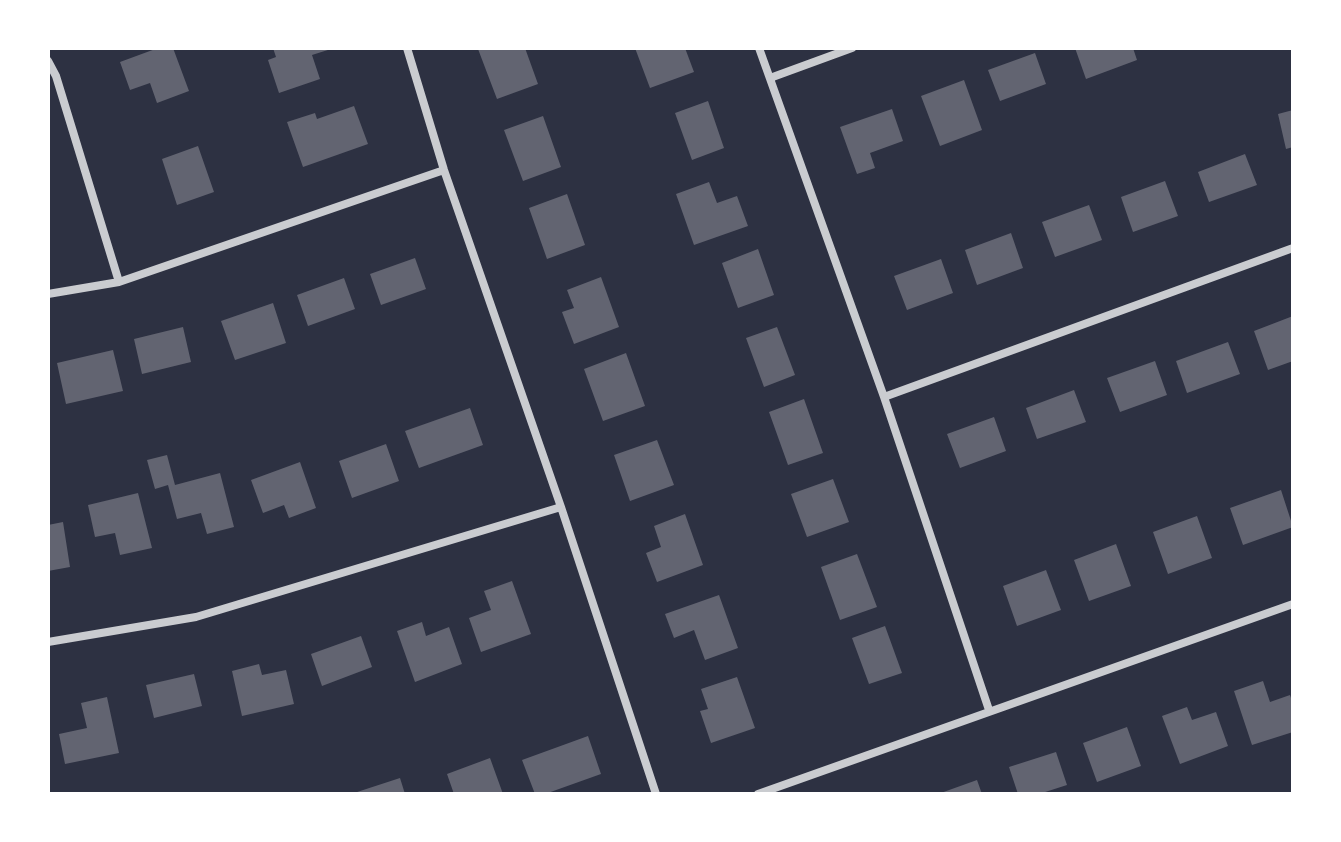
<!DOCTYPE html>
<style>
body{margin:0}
#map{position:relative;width:1341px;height:842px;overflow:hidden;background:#2d3142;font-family:Figtree,sans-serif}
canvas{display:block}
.frame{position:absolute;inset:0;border:50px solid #fff;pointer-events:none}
</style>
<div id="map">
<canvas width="1341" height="842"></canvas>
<div class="frame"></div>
</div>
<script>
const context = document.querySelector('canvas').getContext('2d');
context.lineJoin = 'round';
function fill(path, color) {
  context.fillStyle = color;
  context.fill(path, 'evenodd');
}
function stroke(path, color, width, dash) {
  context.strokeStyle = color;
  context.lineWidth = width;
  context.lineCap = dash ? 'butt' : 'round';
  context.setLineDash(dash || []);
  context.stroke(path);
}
fill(new Path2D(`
 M158 48H173L189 91 157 103 150 83 130 90 120 62Z
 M273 48H331V49L312 55 320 79 279 93 268 60 276 57Z
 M525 48 538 84 497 99 478 49Z
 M635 48H685L694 72 650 88Z
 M1075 48H1133L1137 60 1086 79Z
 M1035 53 1046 84 1000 101 988 70Z
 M964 80 982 130 940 146 921 96Z
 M708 101 724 148 692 160 675 113Z
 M354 106 368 144 303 167 287 122 315 113 317 119Z
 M892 109 903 141 870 153 875 168 857 174 840 127Z
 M1293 110V147L1286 149 1278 114Z
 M543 116 561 167 523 181 504 130Z
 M198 146 214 192 177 205 162 159Z
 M1245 154 1257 185 1209 202 1198 172Z
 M1165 181 1178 216 1133 232 1121 197Z
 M709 182 717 203 737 196 748 226 694 245 676 194Z
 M567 194 585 245 547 259 529 208Z
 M1089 205 1102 240 1055 257 1042 222Z
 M1011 233 1023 268 977 285 965 250Z
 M758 249 774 295 738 308 722 263Z
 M415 258 426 289 381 305 370 274Z
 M941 259 953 293 907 310 894 276Z
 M601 277 619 327 574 344 562 312 574 308 567 290Z
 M344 278 355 309 308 326 297 295Z
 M273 303 286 343 235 360 221 321Z
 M1293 316V361L1268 370 1254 331Z
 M183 327 191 362 142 374 134 339Z
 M777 327 795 375 764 387 746 338Z
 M1228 342 1240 374 1187 393 1176 361Z
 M113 350 123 391 66 404 57 363Z
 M626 353 645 406 603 421 584 369Z
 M1155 361 1167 395 1120 412 1107 378Z
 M1074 390 1086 422 1037 439 1026 408Z
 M804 399 823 453 788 465 769 412Z
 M470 408 483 445 419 468 405 431Z
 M994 417 1006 451 960 468 947 434Z
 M657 440 674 485 630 501 614 455Z
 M386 444 399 481 352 498 339 461Z
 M167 455 175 485 220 473 234 527 207 534 201 513 177 519 168 485 155 489 147 460Z
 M300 462 316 508 289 518 284 505 263 513 251 480Z
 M833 479 849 522 807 537 791 494Z
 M1281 490 1293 527 1243 545 1230 508Z
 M138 493 152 548 120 555 115 533 95 537 88 505Z
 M685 514 703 565 657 582 646 553 661 547 654 526Z
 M1197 516 1212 558 1168 574 1153 532Z
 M63 522 70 567 48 571V525Z
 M1116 544 1131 586 1089 601 1074 560Z
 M857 554 877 607 840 620 821 567Z
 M1046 570 1061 610 1017 626 1003 586Z
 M512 581 531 634 481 652 469 618 491 610 484 591Z
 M719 595 738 648 705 660 694 630 674 638 665 614Z
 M422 622 426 636 449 627 462 664 415 682 397 631Z
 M885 626 902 673 869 684 852 638Z
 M361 636 372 667 322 686 311 654Z
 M259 664 262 675 286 670 294 704 242 716 232 671Z
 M194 674 202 706 154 718 146 685Z
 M737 677 755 728 711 743 700 711 708 709 701 689Z
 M1263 681 1270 702 1290 695 1293 704V732L1252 745 1234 691Z
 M107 697 119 753 65 764 59 734 87 728 81 703Z
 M1187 707 1192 720 1216 712 1228 746 1180 764 1162 716Z
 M1127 727 1141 766 1097 782 1083 743Z
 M588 736 601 774 545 794H535L522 760Z
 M1056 752 1067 785 1039 794H1018L1009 767Z
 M490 758 503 794H454L447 774Z
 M400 778 405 794H354V793Z
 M977 780 982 794H938Z`), '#626471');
stroke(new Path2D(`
 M407 48 444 170 561 507 656 794
 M759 48 884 397 989 710
 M48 61 56 76 119 282
 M770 78 852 48
 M48 294 119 282 444 170
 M884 397 1293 248
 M48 642 196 617 561 507
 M758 794 1293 604`), '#caccd0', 8);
</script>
